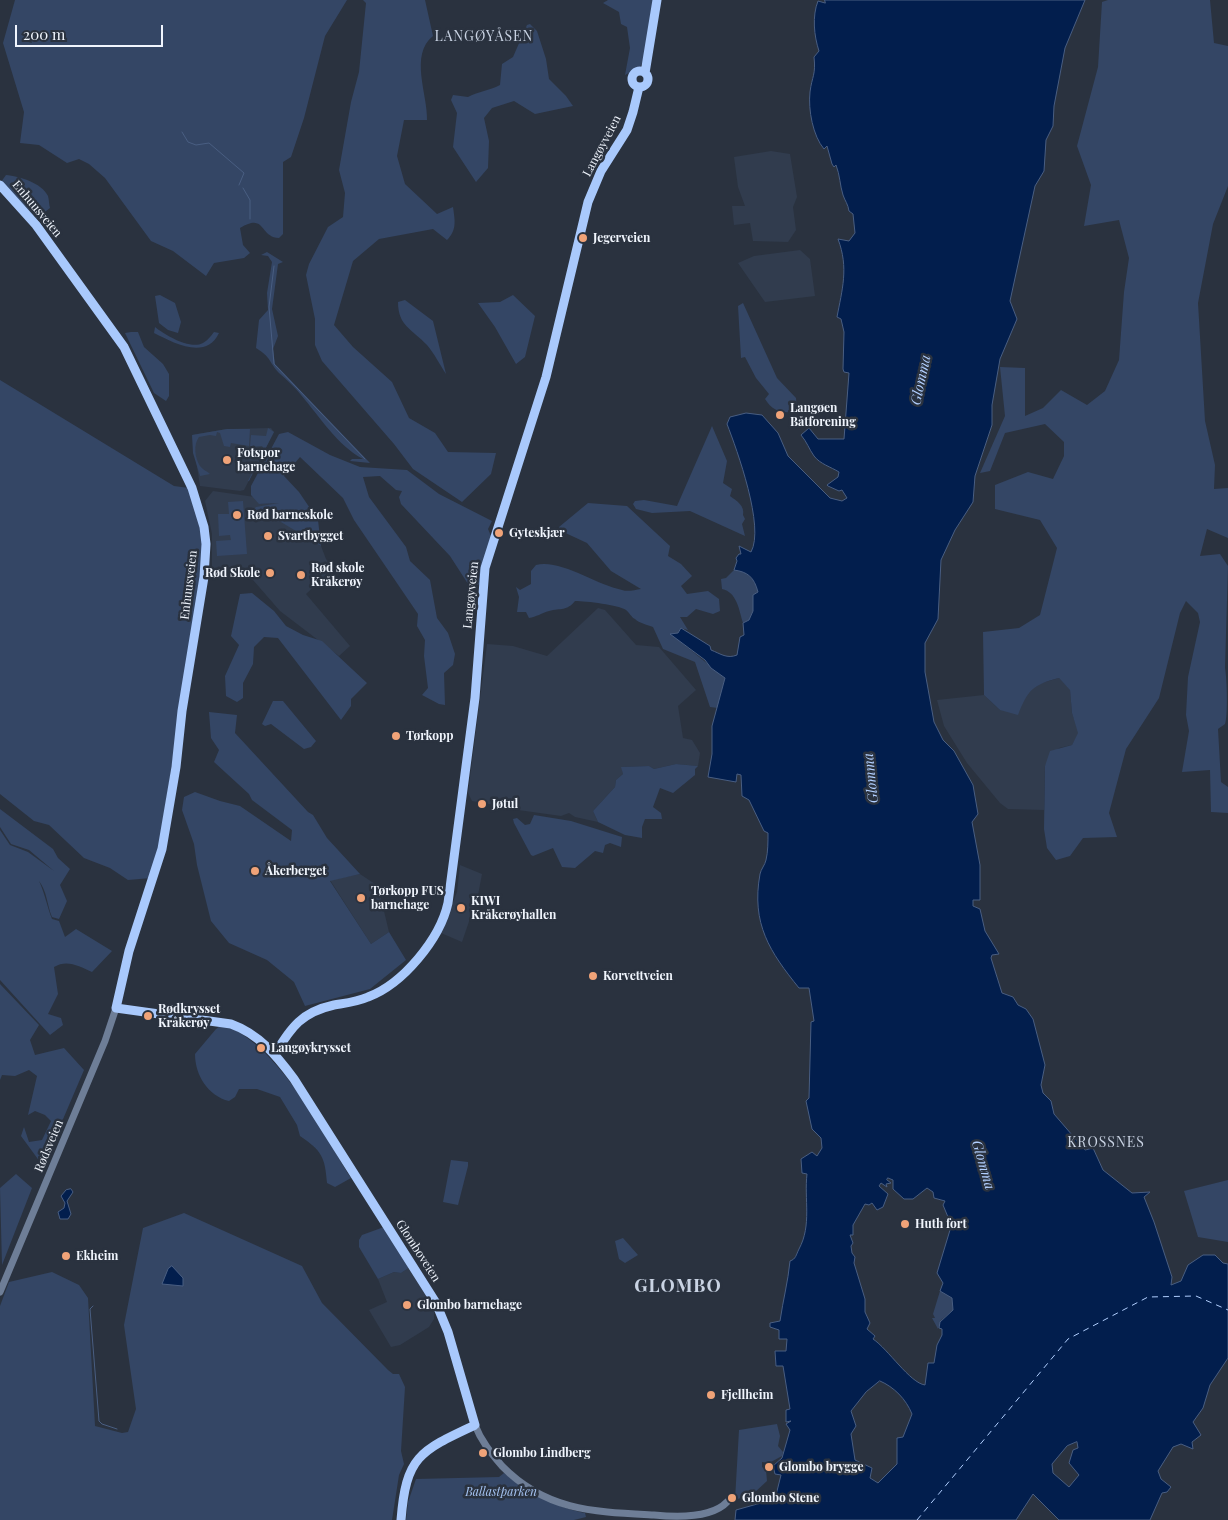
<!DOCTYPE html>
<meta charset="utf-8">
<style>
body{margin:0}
#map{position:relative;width:1228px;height:1520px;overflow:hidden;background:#2a323f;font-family:"Playfair Display",serif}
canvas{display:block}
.scale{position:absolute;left:15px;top:25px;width:148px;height:22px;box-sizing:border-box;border:2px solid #f0f5fd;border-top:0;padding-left:6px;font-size:15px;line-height:18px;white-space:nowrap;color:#f0f5fd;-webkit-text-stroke:4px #2a323f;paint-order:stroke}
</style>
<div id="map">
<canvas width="1228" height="1520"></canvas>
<div class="scale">200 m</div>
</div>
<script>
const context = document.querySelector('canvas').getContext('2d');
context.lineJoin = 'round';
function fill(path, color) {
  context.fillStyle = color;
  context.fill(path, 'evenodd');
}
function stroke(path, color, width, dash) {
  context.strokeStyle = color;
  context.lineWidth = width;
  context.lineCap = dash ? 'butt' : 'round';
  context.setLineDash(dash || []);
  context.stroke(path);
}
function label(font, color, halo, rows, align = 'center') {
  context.font = font + ' "Playfair Display",serif';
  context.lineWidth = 5;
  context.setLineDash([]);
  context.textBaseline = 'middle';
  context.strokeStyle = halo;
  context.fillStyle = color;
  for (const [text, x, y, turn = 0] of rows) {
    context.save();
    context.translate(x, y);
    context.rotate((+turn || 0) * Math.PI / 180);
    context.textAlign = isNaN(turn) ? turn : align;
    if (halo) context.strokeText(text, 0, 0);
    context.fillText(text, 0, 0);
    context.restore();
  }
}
fill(new Path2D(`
 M771 151 790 154 797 197 793 207 796 230 788 242 753 241 750 223 734 225 732 206H745L738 187 734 157Z
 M800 250 810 259 815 296 765 302 738 263 754 256Z
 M271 428 274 432 244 490 240 491 200 486 192 435 227 429Z
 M213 491 255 497 260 504 287 502 297 530 321 546 326 559 334 568 306 594 350 646 339 656 280 611 253 580 243 576 219 579 212 574V534L205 501Z
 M598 608 605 610 636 645 659 647 696 690 678 706 683 738 692 740 700 753 698 766 676 764 654 769 649 766 622 767 623 774 616 780 615 787 593 811 598 822 575 817 569 813 561 816 511 809 505 805 500 806 472 801 468 793 487 644 513 646 547 656Z
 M1059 678 1070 689 1072 713 1079 733 1072 745 1059 748 1045 766 1044 810 1008 809 1000 803 967 763 944 726 937 700 984 695 1000 710 1026 694 1038 684Z
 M460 865 482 874 478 895 462 942 441 933 457 892Z
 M360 874 378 886 389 932 371 944 330 880Z
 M410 1267 434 1308V1319L429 1327 400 1345 391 1347 369 1310 387 1302 378 1279 394 1272 401 1273Z`), '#313c4e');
fill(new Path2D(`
 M15 0H347L325 36 304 118 291 157 283 162V234L279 238C259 237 266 212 240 228L243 245 250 253 244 258 214 263 206 276 173 251 151 241 105 178 89 164 79 159 67 163 39 145 20 143 24 112 3 43Z
 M363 0H425L433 36C409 55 428 95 427 120H404L397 156 405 184 437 214 453 207C455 221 457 230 447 240L433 229 379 239 353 261 334 325 353 347 392 382 409 418 435 433 448 452 496 453 491 474 462 502 413 469 394 444 322 361 315 345V319L306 275 309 264 328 227 343 217 345 193 339 170 351 102 359 72 366 3Z
 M608 0H655L647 54 640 67 625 75 630 48 627 27 621 24 619 12 603 3Z
 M1108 0H1210L1214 43 1228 46V186L1213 224 1198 303 1205 421 1215 465 1214 489 1228 488V538L1207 529 1200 556 1220 554 1228 566 1225 668C1227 679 1228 716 1225 724 1223 726 1220 727 1218 729L1221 782 1228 787V813L1211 812 1210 770 1182 772 1189 731 1186 715 1188 677 1200 622 1198 613 1186 601 1180 613 1159 698 1126 749 1109 813 1117 837 1083 838 1070 856 1056 860 1047 848 1044 829 1045 766 1050 751 1072 745 1078 733 1072 713 1070 690 1059 678C1032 685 1028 690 1018 715L1000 710 984 695 983 632 1019 628 1040 615 1057 548 1040 520 995 509V485L1028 472 1053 479 1064 456V442L1045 424 1005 433 990 471 980 473 1005 416 1000 367 1025 368V416L1043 408 1061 390 1087 405 1105 391 1119 360 1124 292 1129 258 1119 220 1084 226 1091 185 1077 146 1098 67 1102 2Z
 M530 24 537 31 546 59 549 79 566 96 573 106 535 114 514 101 492 108 484 118 489 141 488 168 476 182 453 147 457 113 451 100 453 95 468 97C479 91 489 91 500 85L502 64 513 57 527 25Z
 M6 175C19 176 42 183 48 196 49 199 49 205 50 208L37 218 1 182Z
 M267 252 283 262 278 264 272 309 278 336 273 349 275 364 370 463 350 461 352 459H363C337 445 320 417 301 395 295 387 287 380 279 373 269 362 271 357 256 348L259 320 268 310 267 293 272 262 268 256 261 255Z
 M160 295 175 303 181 322 178 333 168 330 159 323 155 296Z
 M513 295 535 316 525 357 516 364 495 327 478 303 500 302Z
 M405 300 433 321 446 374C440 365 434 353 427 345 412 329 398 326 398 302Z
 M743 303 777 378 796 398 797 411C784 414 773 412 765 399L769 394 756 378 745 357 741 358 738 306Z
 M155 327C165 335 190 350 203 343 207 341 211 336 214 332L219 333C206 361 172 342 154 333Z
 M131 332H138L144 347 163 364 169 374V396L166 401 154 393 125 333Z
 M0 380 174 486 189 488 198 510 205 556 156 864 151 878 128 880 110 868 84 858 49 825 34 821 0 794Z
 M712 426 727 461 723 483 732 489 730 496C737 501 745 506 743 515L745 519 742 524 745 536 690 511 652 513 636 509 633 504 635 501 644 500 677 506Z
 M268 428 274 432 249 481H248L264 449 262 446 250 447 251 435 266 436Z
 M227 429H250L249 446 231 443 230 447 224 446 220 433 217 432 216 436 210 435 199 437C193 445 195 458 200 466 203 470 207 471 210 474L200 476 193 453 192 435Z
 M288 432 330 455 360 467 407 470 439 494 492 521 488 529 491 536 480 584 470 587 450 556 401 504 399 497 402 491 396 490 380 476 363 477 369 497 406 547 410 561 430 580 437 618 448 633 455 654 453 665 444 673 445 705 439 704 422 695 428 688 424 656 425 640 417 626 418 614 354 520 343 498 300 457 284 476 299 492 318 520 321 546 276 519 277 513 257 517 253 510 256 507 279 503 259 504 251 495V486L279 434Z
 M243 501 247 554 217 556 216 541 231 540 230 535 219 536 218 514H229L228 502Z
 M588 503 627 506 670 546 668 556 681 564 692 576 681 586 687 594 708 591 719 599 720 611 713 614 696 609 687 617H680L688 630 681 628 678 633 671 634 725 678 718 708 710 707 695 662 663 649 653 627C648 625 639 623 635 619 631 617 630 613 626 610 619 605 586 601 575 601 567 611 561 608 549 611 542 613 536 617 529 618L526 612H517L519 597 516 587 520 590 531 584V571L536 565C561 559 596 585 622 590 627 592 635 590 641 589L611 571 587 543 559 530V527Z
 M734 570H742L755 581 758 592 753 595V611L749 620 743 623C739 610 737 592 722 589L721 579 726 578Z
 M252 593 274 611 286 626 303 635 322 641 367 683 351 699V706L341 720 278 638 264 637 254 647 253 664 243 683V698L237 702 226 696 225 676 239 645 231 636 240 594Z
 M273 701H283L316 741 311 747 304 749 271 724 265 726 262 724Z
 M209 712 237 715 235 733 308 812 313 815 327 838 360 874 330 881 371 944 389 932 406 960 370 989 305 1006 294 982 267 960 229 943 211 921 197 865 194 844 182 810 184 797 195 792 220 801 240 806 291 841 292 830 252 800 249 794 214 762 219 750 211 738Z
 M676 764 698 766 695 769V775L673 793 660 788 653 807 661 813 662 819H645L642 827V838L625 835 598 822 593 811 615 787 616 780 623 774 621 767 649 766 654 769Z
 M0 809 53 849 58 858 70 869 60 885 67 901 59 919 52 917C47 905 47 891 39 881 45 894 47 906 52 919L59 921 65 937 76 929 112 951 92 972C79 966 67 959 54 967L58 994 48 1014 61 1018 63 1025 50 1035 0 980V830L10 845 28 852 54 871 29 850 11 844 0 827Z
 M534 815 571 821 622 837 621 847 610 843 605 845 603 853 595 851 575 868 562 867 553 848 533 856 531 855 514 823 513 819 517 818 525 825 530 824Z
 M0 984 39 1025 30 1040 35 1055 64 1048 84 1070 43 1166 21 1136 24 1127 29 1142 42 1140 51 1121 45 1115 35 1111 28 1115 37 1076 29 1070 15 1076 2 1075 0 1080Z
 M223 1024C280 1047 319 1127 351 1178L335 1187 327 1183C325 1157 322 1151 300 1136L297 1125 280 1097 257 1089H239L235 1097 229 1101C208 1096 195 1075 195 1054L216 1029Z
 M451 1160 468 1162V1166L458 1205 443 1202Z
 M16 1174 32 1188 2 1265 0 1188Z
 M1228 1180V1242L1198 1237 1184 1191Z
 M184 1213 302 1266 322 1303 388 1370 393 1374H399L405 1387 401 1451 404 1464 399 1475 392 1520H0V1306L9 1282 52 1272 79 1285 88 1298 95 1426 122 1433 128 1432 136 1409 124 1325 143 1228Z
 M384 1227 410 1267 401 1273 394 1272 378 1279 359 1247V1240L362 1235Z
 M623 1238 638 1255 625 1263 619 1259 615 1241Z
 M940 1291 952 1298 953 1310 941 1320 938 1329 932 1318H935L933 1314Z
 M777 1424 780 1436 778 1446 783 1452 782 1456 769 1463 762 1462V1467L766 1470 767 1481 754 1493 735 1500 739 1430Z
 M504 1473C529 1494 553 1506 585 1513L586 1517 574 1520H406L408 1502 416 1479 499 1477Z`), '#344665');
const water = new Path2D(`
 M825 0H1085L1065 48 1054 106 1053 126 1046 140 1044 171 1035 186 1010 301 1017 319 1000 359 992 405V425L975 476 973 502 955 530 941 560 938 619 925 643V672L934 722 943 740 954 751 973 785 978 814 972 822 980 865V900H973V906L980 909 985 931 999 954 992 955 991 958 1002 993 1013 997 1018 1005 1026 1009 1033 1019 1045 1065 1041 1085 1043 1093 1051 1101 1054 1114 1085 1150 1093 1148 1103 1170 1132 1193 1150 1192 1144 1197 1154 1222 1172 1277 1171 1285 1181 1281 1188 1265 1203 1255H1215L1223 1263 1228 1264V1358L1210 1385 1203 1408 1193 1422 1201 1435 1192 1442 1193 1449 1181 1444 1173 1447 1158 1471 1161 1479 1171 1487 1167 1492 1162 1493 1150 1520H1059L1033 1494 1016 1520H735L736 1510 775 1499 781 1475 775 1474 773 1466 782 1458 790 1430 786 1424 791 1421 786 1422V1410L790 1409 783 1366H776L775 1351H786L787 1339H779V1330L770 1327V1323L780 1321C783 1300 788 1282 790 1261 796 1259 796 1255 799 1249 812 1225 804 1199 807 1174L802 1173 801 1159 812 1152 817 1156 822 1148 821 1138 812 1129 806 1101 809 1098 811 1022 814 1021 809 988H799C770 952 751 924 760 874 761 869 765 865 766 860 768 852 768 842 768 833L764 831 749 800 742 796 741 775 737 774 736 782 708 777 712 754V726L725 678 711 668 705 660 670 634 678 633 681 628 710 646 711 650C721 654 727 659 737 655L740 637 744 635 743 623 749 620 753 611V595L758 592C754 577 748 572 734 570L737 561 736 558 739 554H741L739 546 751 552C765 527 737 450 727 424L730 417 746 413 762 415 778 433 788 456 830 498 842 501 847 498 842 490 839 491 828 486 827 485 838 477 839 472C831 467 820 464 814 456 809 449 807 442 801 435L809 428 818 439H844L849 373 844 372 843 369 844 332 841 319 837 317C842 290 849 268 838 239L849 241 855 233 853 214 849 211C848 204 845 201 843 195 840 186 840 175 836 165L834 167 832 164 827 146 824 149C813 136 808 110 810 92 812 76 816 75 814 57L819 51C814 36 812 16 818 1L825 3ZM888 1178 893 1180V1189L904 1199H913L927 1188 933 1192 934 1198 945 1201 943 1205 948 1217 947 1228 950 1230 937 1273 943 1283 940 1291 952 1298 953 1310 940 1322 939 1328 942 1329V1335L937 1345 934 1363H928L925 1385C910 1383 888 1349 873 1339L875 1336 867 1329 870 1323 865 1312V1299L854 1263 855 1257 852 1253 851 1246 853 1243 850 1235H853V1225L865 1204 869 1205 872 1203 877 1210 883 1207 888 1194 879 1186 881 1183 887 1187 886 1184 891 1183 887 1180ZM880 1381C894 1387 906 1399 912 1414L903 1437 897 1438V1464L878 1483 870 1478 872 1468 855 1460 851 1434 856 1426 851 1411 866 1392ZM1077 1442 1078 1448 1073 1450 1069 1463 1079 1475 1069 1487 1053 1473 1052 1464 1067 1446Z
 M71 1189 73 1192 67 1201 71 1214 68 1219H60L58 1212 64 1208 65 1203 61 1196 66 1190Z
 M172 1266 183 1278V1286L162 1284 168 1269Z`);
fill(water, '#021e4d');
stroke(water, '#495e82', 1);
stroke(new Path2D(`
 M182 132 188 142 196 145 209 143 244 173 239 185
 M243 188 250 200V219
 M274 266 269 307 274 364 365 459
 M93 1306 90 1309 99 1421 102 1424 117 1429`), '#495e82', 1);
stroke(new Path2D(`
 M917 1520 1068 1339 1148 1297 1196 1296 1228 1310`), '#b1cfff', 1, [6, 5]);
stroke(new Path2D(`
 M0 1292 105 1041 116 1008
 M475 1425C481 1441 491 1453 502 1466 546 1511 594 1512 654 1515 675 1517 711 1519 727 1502`), '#6e7e97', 7);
stroke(new Path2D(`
 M632 79a8 8 0 1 1 16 0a8 8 0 1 1-16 0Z
 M645 73 657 0
 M0 185 36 225 124 347 192 488 204 527 206 544 204 577 182 711 176 767 162 849 129 951 116 1008 231 1024C259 1034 277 1056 294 1079L436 1303 448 1332 475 1425C419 1451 406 1457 401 1520
 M275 1054C291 1027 302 1012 334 1005 346 1003 357 1002 368 997 403 984 440 939 448 903L475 698 485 568 546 377 588 202 601 171 627 130 633 112 639 87`), '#a9c9fc', 9);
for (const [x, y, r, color] of [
 [583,238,5,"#f0a378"],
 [780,415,5,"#f0a378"],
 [227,460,5,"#f0a378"],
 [237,515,5,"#f0a378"],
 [499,533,5,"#f0a378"],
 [268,536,5,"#f0a378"],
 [270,573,5,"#f0a378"],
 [301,575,5,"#f0a378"],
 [396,736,5,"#f0a378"],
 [482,804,5,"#f0a378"],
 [255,871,5,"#f0a378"],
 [361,898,5,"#f0a378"],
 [461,908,5,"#f0a378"],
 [593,976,5,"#f0a378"],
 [148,1016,5,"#f0a378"],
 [261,1048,5,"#f0a378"],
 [905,1224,5,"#f0a378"],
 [66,1256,5,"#f0a378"],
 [407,1305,5,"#f0a378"],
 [711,1395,5,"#f0a378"],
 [483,1453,5,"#f0a378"],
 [769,1467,5,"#f0a378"],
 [732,1498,5,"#f0a378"]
]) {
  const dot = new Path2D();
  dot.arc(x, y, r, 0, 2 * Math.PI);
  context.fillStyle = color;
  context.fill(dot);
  stroke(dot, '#2a323f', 2);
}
label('12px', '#f0f5fd', '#2a323f', [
 ["Langøyveien",602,146,-62],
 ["Enhuusveien",37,209,50],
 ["Enhuusveien",189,585,-83],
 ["Langøyveien",471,595,-84],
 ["Rødsveien",49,1146,-67],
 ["Glomboveien",418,1251,57]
]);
label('bold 12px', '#f0f5fd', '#2a323f', [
 ["Jegerveien",593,238],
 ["Langøen",790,408],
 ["Båtforening",790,422],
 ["Fotspor",237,453],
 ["barnehage",237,467],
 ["Rød barneskole",247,515],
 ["Gyteskjær",509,533],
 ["Svartbygget",278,536],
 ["Rød skole",311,568],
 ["Kråkerøy",311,582],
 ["Rød Skole",260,573,"right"],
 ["Tørkopp",406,736],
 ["Jøtul",492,804],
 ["Åkerberget",265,871],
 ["Tørkopp FUS",371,891],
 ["barnehage",371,905],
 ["KIWI",471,901],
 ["Kråkerøyhallen",471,915],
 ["Korvettveien",603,976],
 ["Rødkrysset",158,1009],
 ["Kråkerøy",158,1023],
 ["Langøykrysset",271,1048],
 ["Huth fort",915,1224],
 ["Ekheim",76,1256],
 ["Glombo barnehage",417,1305],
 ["Fjellheim",721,1395],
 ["Glombo Lindberg",493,1453],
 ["Glombo brygge",779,1467],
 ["Glombo Stene",742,1498]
], 'left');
label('italic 12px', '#a5c3f2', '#2a323f', [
 ["Ballastparken",501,1492]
]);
context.letterSpacing = '1px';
label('14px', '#c9d3e3', '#2a323f', [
 ["LANGØYÅSEN",484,37],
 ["KROSSNES",1106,1143]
]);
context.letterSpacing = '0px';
label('italic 14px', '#b1cfff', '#2a323f', [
 ["Glomma",921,380,-78],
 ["Glomma",871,778,-96],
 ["Glomma",983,1165,74]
]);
context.letterSpacing = '1px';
label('bold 18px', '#c9d3e3', '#2a323f', [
 ["GLOMBO",678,1286]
]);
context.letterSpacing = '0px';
</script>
